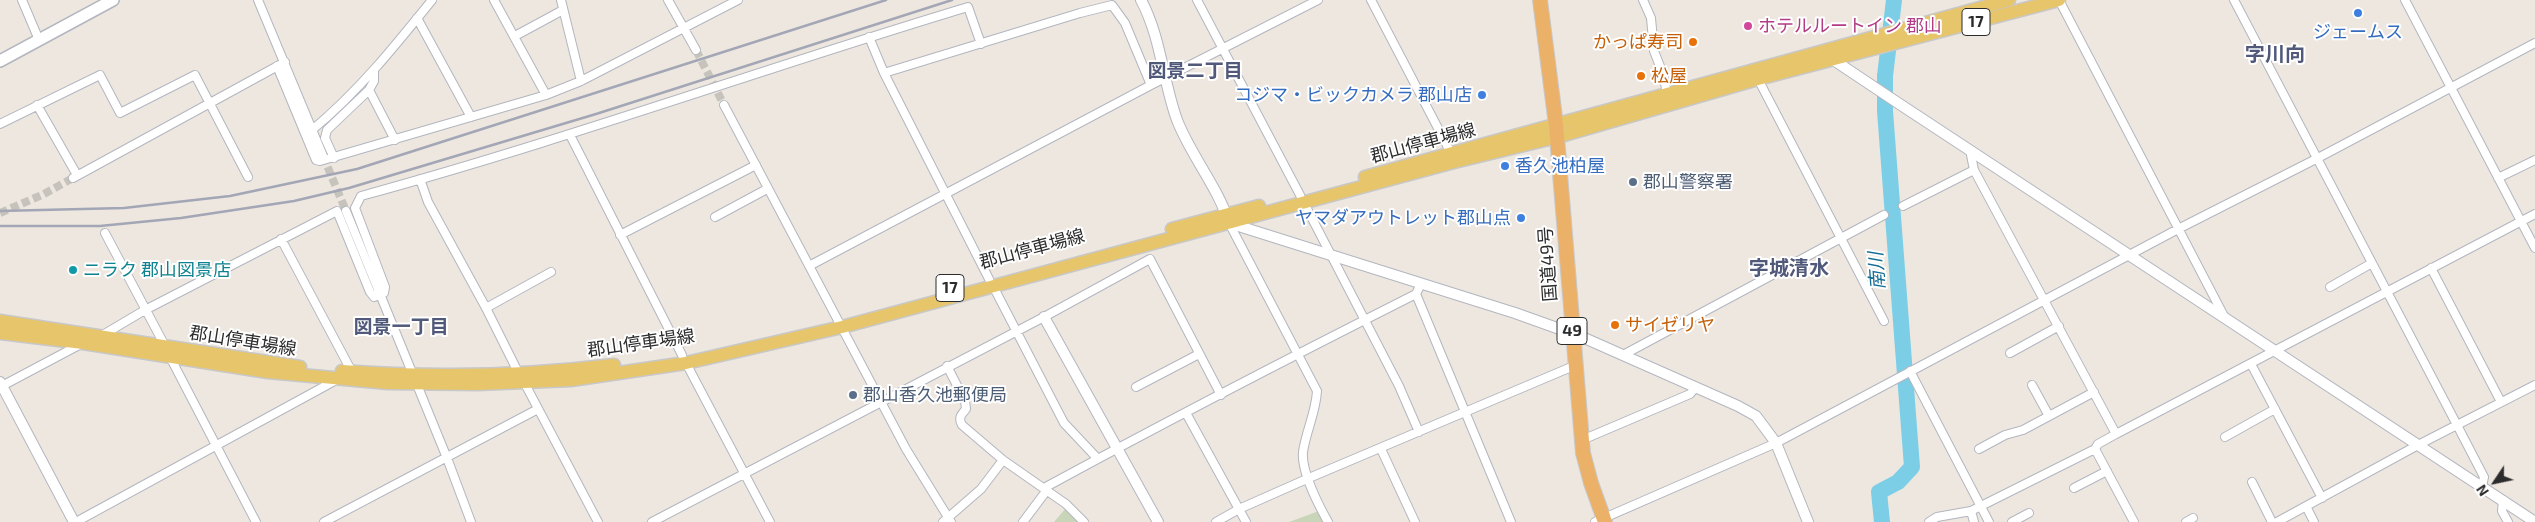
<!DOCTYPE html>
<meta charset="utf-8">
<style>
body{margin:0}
#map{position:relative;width:2535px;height:522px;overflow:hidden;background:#ede7e0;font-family:"Exo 2",sans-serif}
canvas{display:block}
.north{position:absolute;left:2470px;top:457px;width:50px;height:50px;-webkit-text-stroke:4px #fff;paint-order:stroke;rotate:236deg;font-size:14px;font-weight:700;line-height:20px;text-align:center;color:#2c2c2c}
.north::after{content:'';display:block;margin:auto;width:18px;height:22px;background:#2c2c2c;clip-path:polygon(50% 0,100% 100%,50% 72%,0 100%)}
</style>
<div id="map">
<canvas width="2535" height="522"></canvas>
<div class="north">N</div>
</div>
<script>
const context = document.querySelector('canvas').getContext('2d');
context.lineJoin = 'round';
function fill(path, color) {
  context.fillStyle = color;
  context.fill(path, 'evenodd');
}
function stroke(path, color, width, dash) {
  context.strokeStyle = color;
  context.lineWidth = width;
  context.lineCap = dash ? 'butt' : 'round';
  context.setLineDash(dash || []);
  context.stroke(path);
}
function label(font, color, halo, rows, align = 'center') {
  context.font = font + ' "Exo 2","Noto Sans JP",sans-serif';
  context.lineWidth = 4;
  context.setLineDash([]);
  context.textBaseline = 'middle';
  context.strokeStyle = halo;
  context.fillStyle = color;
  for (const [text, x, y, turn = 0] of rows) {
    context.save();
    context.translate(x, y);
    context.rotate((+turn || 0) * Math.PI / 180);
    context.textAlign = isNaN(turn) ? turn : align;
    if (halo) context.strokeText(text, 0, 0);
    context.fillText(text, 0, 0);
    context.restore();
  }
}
fill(new Path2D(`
 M1066 508 1080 522H1054Z
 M1319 511 1325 522H1289Z`), '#c8d5b9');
stroke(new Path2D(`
 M1882 522 1879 492 1898 482 1912 467 1885 111V76L1894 0`), '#7ccee6', 16);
stroke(new Path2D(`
 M696 50 724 105
 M323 156 346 211
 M0 213 44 194 73 178`), '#c6c2bc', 8, [8, 4]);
const minor = new Path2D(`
 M22 0 39 40
 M258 0 323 156
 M494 0 546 95
 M561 0 581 81
 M668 0 696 50
 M1197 0 1300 195
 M1371 0 1452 155
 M1643 0 1651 18 1654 51 1663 74 1667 93
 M2059 0 2225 318
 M2234 0 2457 425 2484 477 2482 487
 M2405 0 2535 248
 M417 18 471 117
 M515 36 563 10
 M869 37 884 73 989 279
 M277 66 316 160 320 161 546 95 581 81 738 0
 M884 73 1080 13 1112 5 1125 23 1151 85
 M1758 79 1884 321
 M369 90 395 140
 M37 105 77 175
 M724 105 906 449 951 522
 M0 124 100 75 120 113 195 75 248 177
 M312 130C358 92 395 46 432 0
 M570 135 682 355
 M1970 150 1974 170 2116 434
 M334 158 325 138 327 130 369 90 374 81V71
 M73 178 285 62
 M2498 178 2535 160
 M420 179 428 202 486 308 519 374
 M1304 203 1399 386 1419 432
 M1903 206 1974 170
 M346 211 447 458 471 522
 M715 217 767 189
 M1229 223 1317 391C1316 412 1306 431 1303 452 1301 471 1319 506 1328 522
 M105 233 165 346
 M620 235 756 165
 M281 239 352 372
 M809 266 1151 85 1318 0
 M2431 268 2501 402
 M993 286 1064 423 1097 458
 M2330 287 2372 263
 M1416 294 1511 522
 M486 308 551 272
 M101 336 145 310 337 211 370 292 374 297 384 293 385 287 355 208 361 196C566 140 765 68 968 7L981 44
 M2010 353 2059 326
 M1623 355 1884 215
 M170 357 256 522
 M686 363 770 522
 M2251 364 2322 498
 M947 366 965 401 966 409C961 415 958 418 962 425L1003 460 1066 504 1084 522
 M1910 371 1989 522
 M524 382 598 522
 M2032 385 2049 416
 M0 387 81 344
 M1136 387 1199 354
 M1186 413 1246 522
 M2225 437 2275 409
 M1582 440 1690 394 1696 387
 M1381 449 1415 522
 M1979 449 2005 435 2023 430 2094 392
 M2095 449 2134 522
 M2252 482 2272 522
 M1044 488C1167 421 1291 357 1416 294L1421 284
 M2074 488 2107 471
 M2503 500 2502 511 2508 522
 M2306 506 2314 522
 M1971 511 1974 522
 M76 522 338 379
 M324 522 538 409
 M652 522 1044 317 1150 259 1221 395
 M943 522 981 489 1003 460
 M1023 522 1047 490
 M1216 522 1239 509 1309 478 1576 365
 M1595 522 1776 443 2180 228 2316 159 2535 43
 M1929 522 1937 517 1971 511 2095 449 2098 444 2116 434 2535 214
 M2012 522 2029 513
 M2186 522 2193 518
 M2277 522 2418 445 2535 385`);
const tertiary = new Path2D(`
 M1141 0C1161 37 1163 82 1177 120 1191 156 1218 187 1229 223L1515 313 1582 337 1738 406 1756 416 1776 443 1808 522
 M1833 55 1835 61 1901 105 2535 522
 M1044 317 1158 522
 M0 382 74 522`);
const secondary = new Path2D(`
 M0 61 113 0`);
const primary = new Path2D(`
 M1365 177 2009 0
 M1172 229 1259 206
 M0 321 300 367
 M0 333 83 343 268 372 388 383 478 384 571 380 686 363 842 327 1454 162 1557 137 1758 79 2059 0
 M342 371C433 378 524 376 614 365`);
const trunk = new Path2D(`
 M1540 0 1556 125 1583 453 1591 483 1605 522`);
stroke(minor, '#b3b6bf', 10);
stroke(tertiary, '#b3b6bf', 12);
stroke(secondary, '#b3b6bf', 14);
stroke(primary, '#c8c8c8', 15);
stroke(trunk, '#c8c8c8', 16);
stroke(minor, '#fff', 8);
stroke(tertiary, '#fff', 10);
stroke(secondary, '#fff', 11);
stroke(primary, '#e7c56b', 12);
stroke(trunk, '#ecb168', 14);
stroke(new Path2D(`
 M0 211 124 208 230 196 357 169 886 0
 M0 226H100L181 218 294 201 349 188 596 114 952 0`), '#a3a6b5', 2.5);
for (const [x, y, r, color] of [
 [2358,13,5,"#3f7fe0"],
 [1748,26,5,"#d1479c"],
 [1693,42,5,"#e8710a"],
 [1641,76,5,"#e8710a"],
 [1482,95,5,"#3f7fe0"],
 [1505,166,5,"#3f7fe0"],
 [1633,182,5,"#5c6f8a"],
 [1521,218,5,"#3f7fe0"],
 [73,270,5,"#0f9aa8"],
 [1615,325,5,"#e8710a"],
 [853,395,5,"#5c6f8a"]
]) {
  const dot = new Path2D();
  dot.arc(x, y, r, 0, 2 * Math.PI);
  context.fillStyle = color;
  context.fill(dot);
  stroke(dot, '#fff', 2);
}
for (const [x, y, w] of [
 [1976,22,28],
 [950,288,28],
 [1572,331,30]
]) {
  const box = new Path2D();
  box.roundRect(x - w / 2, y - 13.5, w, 27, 4);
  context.fillStyle = '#fff';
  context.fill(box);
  stroke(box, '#2c2c2c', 1);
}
label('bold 16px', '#2c2c2c', null, [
 ["17",1976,22],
 ["17",950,288],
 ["49",1572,331]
]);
label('18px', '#b23c85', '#fff', [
 ["ホテルルートイン 郡山",1758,26]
], 'left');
label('18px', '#366cbe', '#fff', [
 ["ジェームス",2358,32,"center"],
 ["コジマ・ビックカメラ 郡山店",1472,95],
 ["香久池柏屋",1515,166,"left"],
 ["ヤマダアウトレット郡山点",1511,218]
], 'right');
label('18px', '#c56008', '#fff', [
 ["かっぱ寿司",1683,42,"right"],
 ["松屋",1651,76],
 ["サイゼリヤ",1625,325]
], 'left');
label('18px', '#2c2c2c', '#fff', [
 ["郡山停車場線",1423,143,-15],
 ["郡山停車場線",1032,249,-15],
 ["国道49号",1548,264,-94],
 ["郡山停車場線",243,341,9],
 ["郡山停車場線",641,343,-8]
]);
label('18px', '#4e5e75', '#fff', [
 ["郡山警察署",1643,182],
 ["郡山香久池郵便局",863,395]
], 'left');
label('18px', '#0d838f', '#fff', [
 ["ニラク 郡山図景店",83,270]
], 'left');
label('bold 19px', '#50597a', '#fff', [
 ["図景二丁目",1195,71],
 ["図景一丁目",401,327]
]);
label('italic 19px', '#186f95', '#fff', [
 ["南川",1877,271,-94]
]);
label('bold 20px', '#50597a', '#fff', [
 ["字川向",2275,54],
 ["字城清水",1789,268]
]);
</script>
